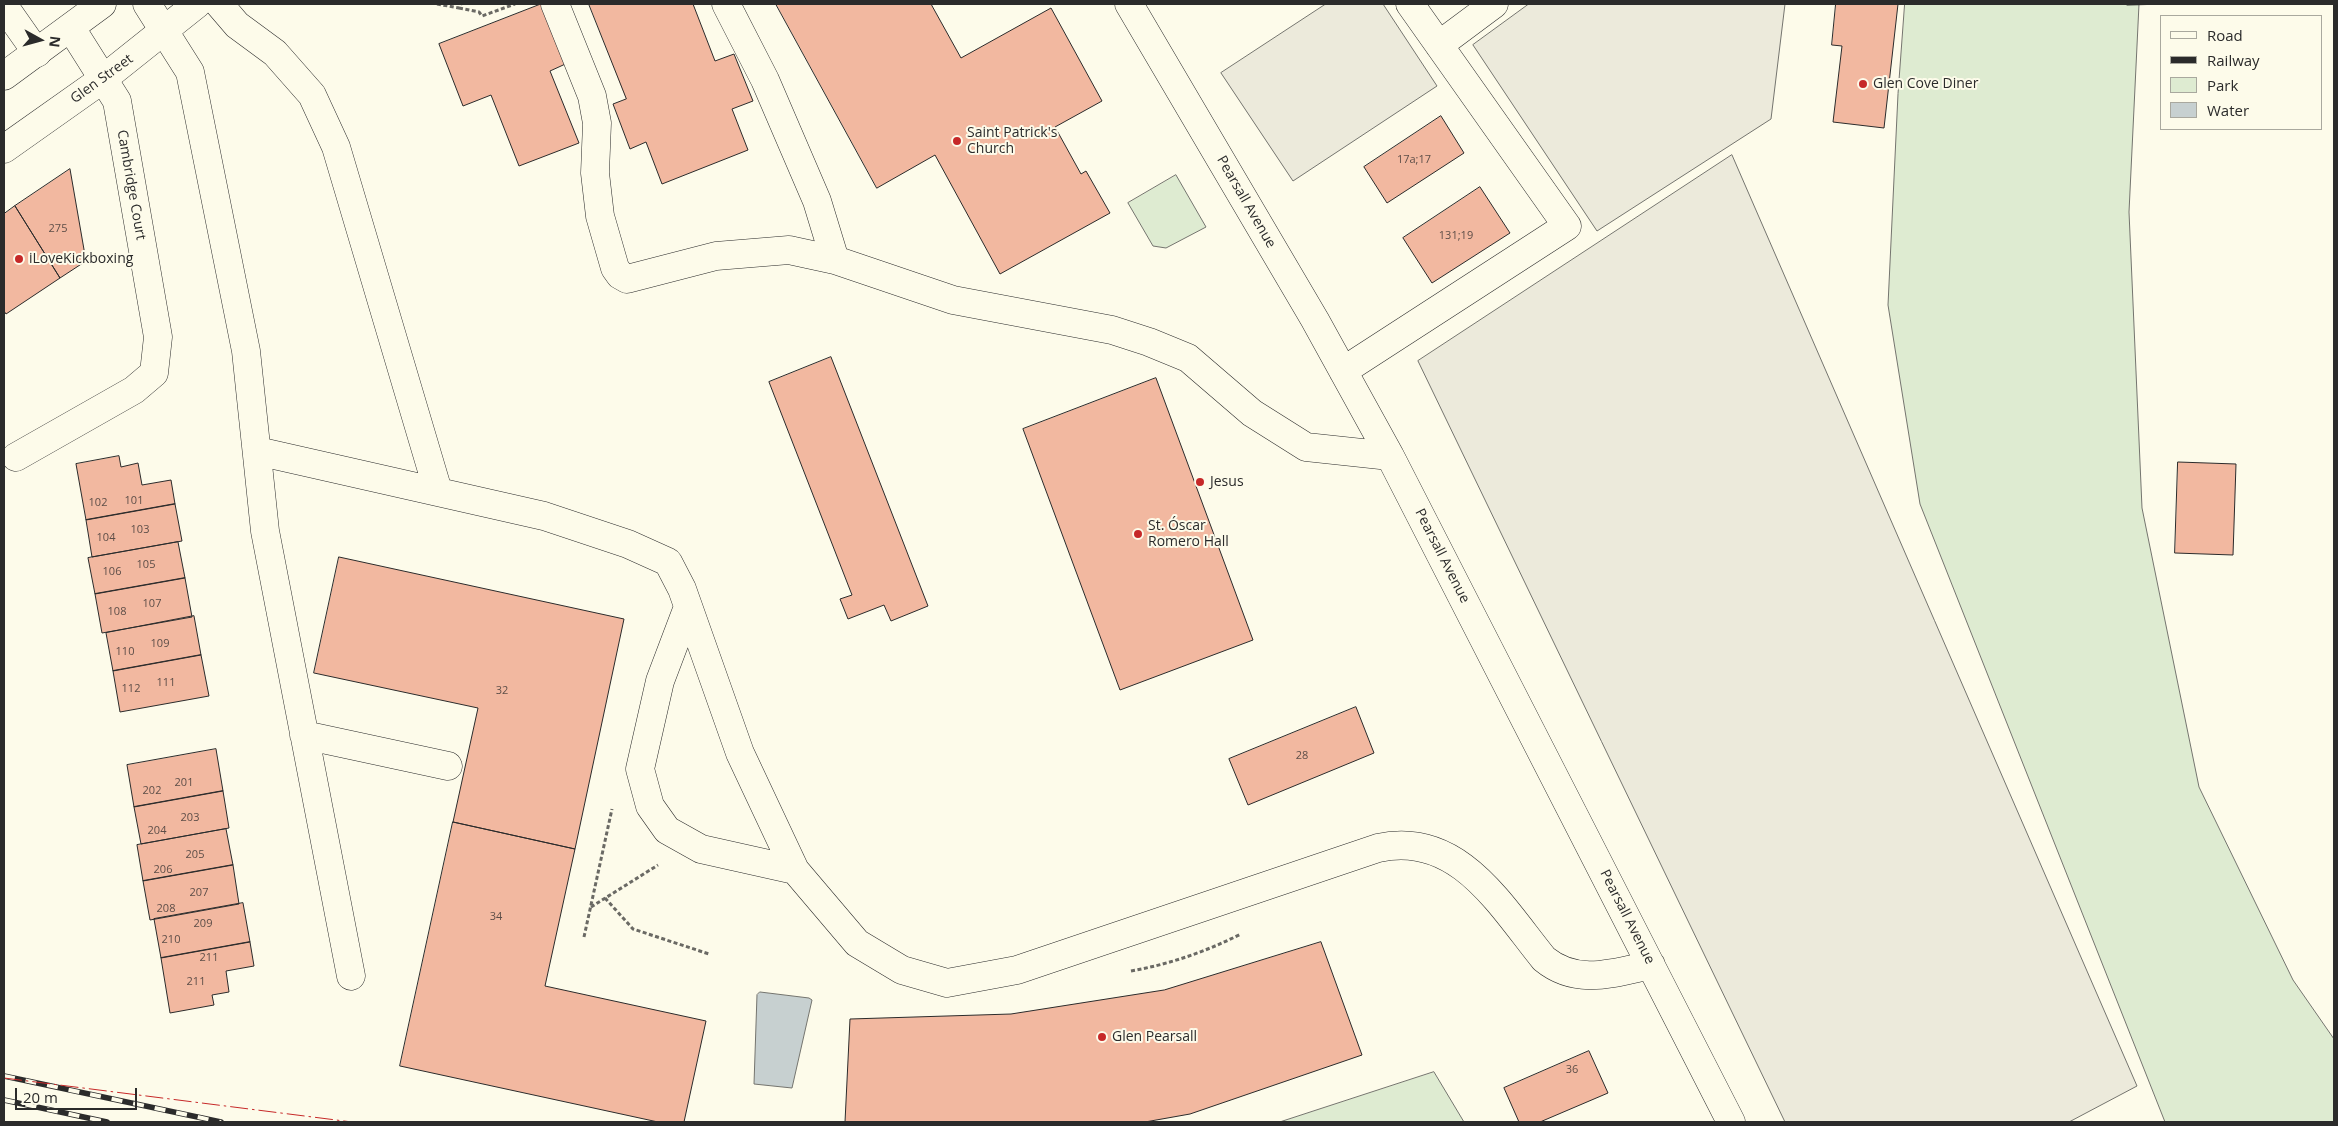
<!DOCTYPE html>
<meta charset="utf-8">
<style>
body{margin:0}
#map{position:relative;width:2338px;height:1126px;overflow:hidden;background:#fdfbea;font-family:"Open Sans",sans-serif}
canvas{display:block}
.frame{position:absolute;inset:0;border:5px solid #2b2b2b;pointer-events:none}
.legend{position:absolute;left:2160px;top:15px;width:162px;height:115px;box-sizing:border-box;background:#fdfbea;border:1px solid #a9a89e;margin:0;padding:6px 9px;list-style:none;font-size:15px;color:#2b2b2b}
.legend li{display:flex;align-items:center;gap:10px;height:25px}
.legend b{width:25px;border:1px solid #a9a89e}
.north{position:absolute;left:15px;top:15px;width:50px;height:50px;-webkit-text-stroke:4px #fdfbea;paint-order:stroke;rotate:97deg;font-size:14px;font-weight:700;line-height:20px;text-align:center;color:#2b2b2b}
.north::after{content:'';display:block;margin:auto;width:18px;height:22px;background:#2b2b2b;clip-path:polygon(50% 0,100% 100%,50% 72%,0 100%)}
.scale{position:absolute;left:15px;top:1088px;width:122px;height:22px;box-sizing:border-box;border:2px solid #2b2b2b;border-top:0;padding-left:6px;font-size:15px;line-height:18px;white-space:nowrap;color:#2b2b2b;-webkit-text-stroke:4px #fdfbea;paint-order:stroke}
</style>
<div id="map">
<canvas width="2338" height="1126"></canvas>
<div class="frame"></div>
<ul class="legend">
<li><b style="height:6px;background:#fdfbea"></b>Road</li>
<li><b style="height:6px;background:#2b2b2b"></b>Railway</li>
<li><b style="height:14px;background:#deebd1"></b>Park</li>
<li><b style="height:14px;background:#c7d0d0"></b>Water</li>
</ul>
<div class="north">N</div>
<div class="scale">20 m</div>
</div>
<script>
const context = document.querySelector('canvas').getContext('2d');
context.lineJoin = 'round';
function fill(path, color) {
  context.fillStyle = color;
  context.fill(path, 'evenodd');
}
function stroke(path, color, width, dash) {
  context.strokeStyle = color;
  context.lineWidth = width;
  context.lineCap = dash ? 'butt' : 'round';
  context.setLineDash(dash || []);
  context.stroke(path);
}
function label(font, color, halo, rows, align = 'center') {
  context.font = font + ' "Open Sans",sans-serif';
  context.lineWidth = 4;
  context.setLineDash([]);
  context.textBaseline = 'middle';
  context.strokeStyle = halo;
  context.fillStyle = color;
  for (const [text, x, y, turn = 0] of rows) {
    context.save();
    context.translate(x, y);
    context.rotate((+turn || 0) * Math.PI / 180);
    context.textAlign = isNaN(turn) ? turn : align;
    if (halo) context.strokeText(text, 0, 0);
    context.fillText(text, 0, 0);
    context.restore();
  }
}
const green = new Path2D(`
 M1905 4H2139L2129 212 2142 508 2199 787 2293 980 2334 1039V1122H2165L1920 504 1888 305 1898 94Z
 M1176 175 1206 227 1166 248 1153 246 1128 203Z
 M1434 1072 1464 1122H1280Z`);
fill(green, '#deebd1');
stroke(green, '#74746e', 1);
const parking = new Path2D(`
 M1326 4H1383L1437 86 1293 181 1221 73Z
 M1529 4H1785L1771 119 1597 231 1473 45Z
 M1732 155 2137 1086 2069 1122H1785L1418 361Z`);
fill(parking, '#eceadb');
stroke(parking, '#74746e', 1);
const water = new Path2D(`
 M760 992 809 998 812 1000 792 1088 754 1084 757 995Z`);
fill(water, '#c7d0d0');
stroke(water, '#74746e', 1);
const building = new Path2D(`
 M541 4H549L572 61 550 71 579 143 519 166 491 95 463 106 439 44Z
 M589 4H693L715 61 734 54 753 101 732 109 748 150 662 184 646 142 630 149 613 104 626 99Z
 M776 4H931L961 58 1051 8 1102 101 1055 127 1081 174 1086 171 1110 213 1000 274 935 155 877 188Z
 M1836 4H1898L1884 128 1833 122 1842 46 1832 45Z
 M2127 4H2168L2127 5Z
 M1441 116 1464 153 1387 203 1364 167Z
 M70 169 86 261 60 278 15 206Z
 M1480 187 1510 233 1432 283 1403 238Z
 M15 206 60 278 6 314 4 311V214Z
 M831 357 928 606 891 621 884 605 848 619 840 599 852 595 769 382Z
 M1156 378 1253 640 1120 690 1023 429Z
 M119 456 121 467 138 463 142 485 171 480 175 504 86 520 76 464Z
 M2178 462 2236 464 2233 555 2175 553Z
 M175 504 182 541 92 557 86 520Z
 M178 542 185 578 95 594 88 558Z
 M339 557 624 619 575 849 453 822 478 708 314 673Z
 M185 578 192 617 102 633 95 594Z
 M194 616 201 655 113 671 106 633Z
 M201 655 209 696 120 712 113 671Z
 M1356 707 1374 753 1248 805 1229 759Z
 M216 749 223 791 134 807 127 765Z
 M223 791 229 828 141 844 134 807Z
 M453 822 575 849 545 986 706 1021 684 1122H658L400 1066Z
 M226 829 233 865 143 881 137 845Z
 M233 865 239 904 150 920 143 881Z
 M243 903 250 942 161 958 154 919Z
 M250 942 254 966 226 971 229 992 212 995 214 1005 170 1013 161 958Z
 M1321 942 1362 1055 1190 1114 1145 1122H845L850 1019 1011 1014 1164 990Z
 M1589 1051 1608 1093 1540 1122H1519L1504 1088Z`);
fill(building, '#f2b8a0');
stroke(building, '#2b2b2b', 1);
const minor = new Path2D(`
 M147 4 190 72 246 351 265 531 351 976
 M219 4 237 25 275 53 312 95 336 147 438 491
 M555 4 592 96 597 123 595 173 600 216 615 268 620 275 627 279 716 256 789 250 835 260 953 300 1112 330 1149 342 1188 358 1252 413 1306 447 1390 456
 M726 4 765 80 817 201 835 260
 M1129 4 1315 320 1390 456 1731 1122
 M4 6 37 53
 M1439 45 1494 4
 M1343 371 1567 226 1410 4
 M257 451 544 516 628 544 668 562 682 589 740 753 795 870 857 943 902 970 947 983 1017 970 1378 848C1458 830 1500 905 1544 959 1577 986 1613 973 1651 965
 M16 457 134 390 154 373 158 337 117 101 71 28
 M688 607 660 681 640 769 650 806 667 830 701 849 795 870
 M304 735 448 766`);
const major = new Path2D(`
 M4 76 102 4
 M4 149 103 79 197 4`);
stroke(minor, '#2b2b2b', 29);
stroke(major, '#2b2b2b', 29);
stroke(new Path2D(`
 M437 4 459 8 461 4
 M459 8 479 12 482 16 515 4
 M605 898 633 929 709 954
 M591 907 658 865
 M584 937 612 809
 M1131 971C1170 964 1205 952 1241 934`), '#6a6964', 3, [4, 2.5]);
stroke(minor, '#fdfbea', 28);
stroke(major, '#fdfbea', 28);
const rail = new Path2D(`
 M4 1076 221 1122
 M4 1100 107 1122`);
stroke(rail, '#2b2b2b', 5.5);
stroke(rail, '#fdfbea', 4, [11]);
stroke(new Path2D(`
 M4 1078 352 1122`), '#c62828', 1, [18, 4, 2.5, 4]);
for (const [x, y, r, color] of [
 [1863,84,5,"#c62828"],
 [957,141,5,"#c62828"],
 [19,259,5,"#c62828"],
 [1200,482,5,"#c62828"],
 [1138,534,5,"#c62828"],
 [1102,1037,5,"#c62828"]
]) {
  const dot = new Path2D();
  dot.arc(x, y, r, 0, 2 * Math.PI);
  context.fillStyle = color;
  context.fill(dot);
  stroke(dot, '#fdfbea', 2);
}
label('11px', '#5d4e48', null, [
 ["17a;17",1414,160],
 ["275",58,229],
 ["131;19",1456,236],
 ["101",134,501],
 ["102",98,503],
 ["103",140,530],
 ["104",106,538],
 ["105",146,565],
 ["106",112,572],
 ["107",152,604],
 ["108",117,612],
 ["109",160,644],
 ["110",125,652],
 ["111",166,683],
 ["112",131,689],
 ["32",502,691],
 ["28",1302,756],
 ["201",184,783],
 ["202",152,791],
 ["203",190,818],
 ["204",157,831],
 ["205",195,855],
 ["206",163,870],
 ["207",199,893],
 ["208",166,909],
 ["34",496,917],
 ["209",203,924],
 ["210",171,940],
 ["211",209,958],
 ["211",196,982],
 ["36",1572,1070]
]);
label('14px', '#2b2b2b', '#fdfbea', [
 ["Glen Street",102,79,-36],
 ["Cambridge Court",131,185,80],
 ["Pearsall Avenue",1246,202,60],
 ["Pearsall Avenue",1442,556,63],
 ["Pearsall Avenue",1627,917,63]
]);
label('14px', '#2b2b2b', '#fdfbea', [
 ["Glen Cove Diner",1873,84],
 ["Saint Patrick's",967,133],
 ["Church",967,149],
 ["iLoveKickboxing",29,259],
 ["Jesus",1210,482],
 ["St. Óscar",1148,526],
 ["Romero Hall",1148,542],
 ["Glen Pearsall",1112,1037]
], 'left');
</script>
